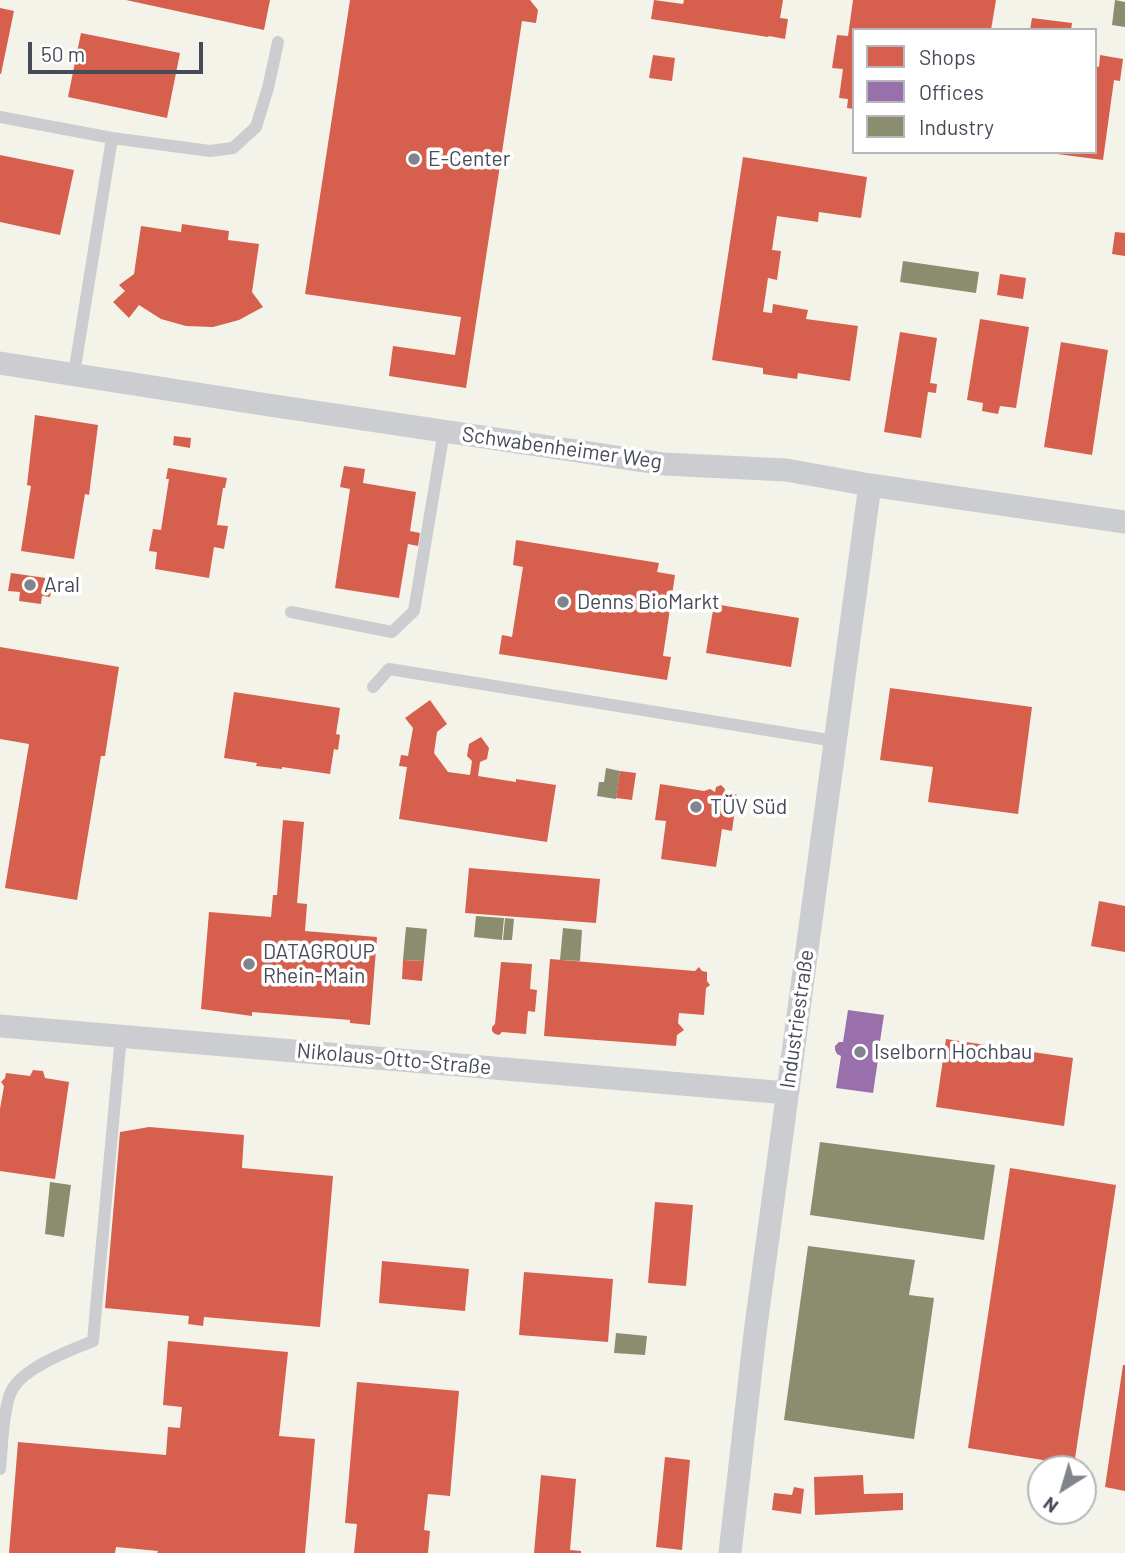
<!DOCTYPE html>
<meta charset="utf-8">
<style>
body{margin:0}
#map{position:relative;width:1125px;height:1553px;overflow:hidden;background:#eeeded;font-family:Barlow,sans-serif}
canvas{display:block}
.legend{position:absolute;left:852px;top:28px;width:245px;height:126px;box-sizing:border-box;background:#fff;border:2px solid #b5b7bc;margin:0;padding:9px 12px;list-style:none;font-size:21px;color:#464b57}
.legend li{display:flex;align-items:center;gap:14px;height:35px}
.legend b{width:35px;border:2px solid #b5b7bc}
.north{position:absolute;left:1027px;top:1455px;width:70px;height:70px;box-sizing:border-box;background:#fff;border:2px solid #b5b7bc;border-radius:50%;rotate:217deg;font-size:19px;font-weight:700;line-height:28px;text-align:center;color:#464b57}
.north::after{content:'';display:block;margin:auto;width:24px;height:32px;background:#81848c;clip-path:polygon(50% 0,100% 100%,50% 72%,0 100%)}
.scale{position:absolute;left:28px;top:42px;width:175px;height:32px;box-sizing:border-box;border:4px solid #464b57;border-top:0;padding-left:9px;font-size:21px;line-height:24px;white-space:nowrap;color:#464b57;-webkit-text-stroke:5px #fff;paint-order:stroke}
</style>
<div id="map">
<canvas width="1125" height="1553"></canvas>
<ul class="legend">
<li><b style="height:19px;background:#d6604d"></b>Shops</li>
<li><b style="height:19px;background:#9970ab"></b>Offices</li>
<li><b style="height:19px;background:#8c8c6e"></b>Industry</li>
</ul>
<div class="north">N</div>
<div class="scale">50 m</div>
</div>
<script>
const context = document.querySelector('canvas').getContext('2d');
context.lineJoin = 'round';
function fill(path, color) {
  context.fillStyle = color;
  context.fill(path, 'evenodd');
}
function stroke(path, color, width, dash) {
  context.strokeStyle = color;
  context.lineWidth = width;
  context.lineCap = dash ? 'butt' : 'round';
  context.setLineDash(dash || []);
  context.stroke(path);
}
function label(font, color, halo, rows, align = 'center') {
  context.font = font + ' Barlow,sans-serif';
  context.lineWidth = 7;
  context.setLineDash([]);
  context.textBaseline = 'middle';
  context.strokeStyle = halo;
  context.fillStyle = color;
  for (const [text, x, y, turn = 0] of rows) {
    context.save();
    context.translate(x, y);
    context.rotate((+turn || 0) * Math.PI / 180);
    context.textAlign = isNaN(turn) ? turn : align;
    if (halo) context.strokeText(text, 0, 0);
    context.fillText(text, 0, 0);
    context.restore();
  }
}
fill(new Path2D(`
 M0 0H1125V1553H0ZM854 30H1095V152H854ZM1041 1469H1083V1511H1041Z`), '#f4f3e9');
fill(new Path2D(`
 M126 0H270L264 30Z
 M350 0H530L538 10 536 23 522 21 466 388 389 376 393 346 455 355 461 317 305 294Z
 M654 0 683 4 684 0H783L780 18 788 19 785 39 769 36 768 37 651 19Z
 M853 0H996L991 30H854V109L847 108 848 99 839 98 843 69 832 68 837 35 848 36Z
 M0 8 14 11 1 74H0Z
 M1032 18 1072 23 1071 30H1030Z
 M81 33 180 53 167 118 68 97Z
 M653 55 675 58 672 81 649 78Z
 M1100 55 1123 59 1120 81 1114 80 1103 160 1057 154V152H1095V66L1099 67Z
 M0 155 74 170 60 235 0 222Z
 M743 157 867 177 861 218 819 212 818 222 777 216 772 250 781 251 777 280 768 278 763 312 772 313 773 304 808 310 806 319 858 326 850 381 798 373 797 379 763 374V368L712 360Z
 M182 224 229 231 228 240 259 244 252 292 263 307 239 320 213 327 186 326 161 319 139 305 129 318 113 302 125 291 119 285 134 274 141 226 181 232Z
 M1115 232 1125 233V256L1112 254Z
 M1000 274 1026 278 1023 299 997 295Z
 M980 319 1029 327 1016 408 1000 406 998 414 982 411 983 403 967 400Z
 M900 332 937 338 930 383 937 384 936 393 928 392 921 438 884 432Z
 M1061 342 1108 350 1092 455 1044 447Z
 M35 415 98 425 89 495 85 494 74 559 21 551 31 486 27 485Z
 M174 436 191 438 190 448 173 445Z
 M344 466 365 469 363 483 416 492 410 531 420 533 418 546 408 544 399 598 335 588 350 489 340 487Z
 M168 468 227 478 225 488H223L217 525 228 526 224 549 214 547 209 578 155 569 157 552 149 551 153 529 161 530 169 479H166Z
 M516 540 659 563 657 572 675 575 663 656 671 657 667 680 499 654 502 635 512 637 523 567 513 565Z
 M11 573 53 579 50 597 42 596 41 604 19 601 20 592 8 591Z
 M714 604 799 618 791 667 706 653Z
 M0 647 119 667 105 756H101L77 900 5 888 29 744 0 739Z
 M890 688 1032 707 1018 814 928 802 933 767 880 760Z
 M234 692 340 708 336 734 340 735 338 750 334 749 330 774 282 767V769L256 766 257 763 224 758Z
 M430 700 447 724 437 732 434 753 448 772 470 775 472 761 467 756 469 744 481 737 489 748 487 759 480 762 478 776 516 782V779L556 785 547 842 399 819 407 767 399 766 401 755 408 756 413 728 405 718Z
 M620 771 636 773 632 800 616 798Z
 M660 784 704 791 710 789 715 792 716 787 721 785 725 789 724 793 730 792 737 795 732 831 722 829 716 867 661 859 666 821 655 820Z
 M283 820 304 822 297 903 307 904 305 931 377 937 370 1025 350 1023V1020L252 1012V1016L201 1009 209 912 271 917 273 895H277Z
 M469 868 600 879 596 923 465 913Z
 M1099 901 1125 906V952L1091 946Z
 M550 959 695 971 699 967 702 971 707 972V981L710 985 706 988 704 1015 679 1013 678 1023 684 1030 677 1035 676 1046 544 1036Z
 M403 960 424 961 422 981 402 979Z
 M501 962 532 964 530 989 537 990 535 1012 528 1011 526 1034 502 1032 499 1035 495 1034 492 1031V1027L495 1024Z
 M946 1039 1073 1058 1064 1126 936 1107Z
 M33 1070 43 1071 45 1078 69 1082 55 1179 0 1171V1109L4 1086 1 1082 5 1078 6 1073 30 1076Z
 M149 1127 244 1135 242 1168 333 1176 320 1327 204 1317 203 1326 188 1324 189 1316 105 1308 120 1132Z
 M1010 1168 1116 1185 1074 1465 968 1448Z
 M655 1202 693 1205 686 1286 648 1283Z
 M382 1261 469 1269 465 1311 379 1303Z
 M524 1272 613 1279 608 1342 519 1335Z
 M168 1341 288 1352 279 1436 315 1439 305 1553H157L158 1551 116 1547 115 1553H9L18 1442 166 1455 168 1427 180 1428 182 1407 163 1405Z
 M1123 1365H1125V1491L1105 1487Z
 M357 1382 459 1391 450 1496 428 1494 424 1530 430 1531 428 1553H354L357 1524 345 1523Z
 M665 1457 690 1460 682 1550 656 1547Z
 M541 1475 576 1479 570 1550 581 1551V1553H534Z
 M863 1475 864 1494 903 1493V1510L815 1515 814 1477Z
 M794 1487 804 1489 801 1514 772 1510 774 1493 792 1495Z`), '#d6604d');
fill(new Path2D(`
 M848 1010 884 1015 879 1048 884 1053V1057L878 1060 873 1093 836 1088 841 1056 837 1054 835 1050V1046L839 1042H843Z`), '#9970ab');
fill(new Path2D(`
 M1115 0 1125 2V27L1112 25Z
 M903 261 979 272 976 293 900 282Z
 M606 768 620 771 616 799 597 796 599 782H604Z
 M476 916 504 918 502 940 474 937Z
 M505 918 514 919 512 940H503Z
 M406 927 427 929 424 961 403 960Z
 M563 928 582 930 580 961 560 960Z
 M820 1142 995 1165 984 1240 810 1215Z
 M50 1182 71 1185 64 1237 45 1234Z
 M808 1246 915 1260 909 1295 934 1298 914 1439 784 1420Z
 M616 1333 647 1336 645 1355 614 1353Z`), '#8c8c6e');
stroke(new Path2D(`
 M0 117 112 138 210 151 233 148 256 127 268 88 278 42
 M74 374 112 138
 M291 612 392 632 414 611 444 431
 M373 687 389 669 835 741
 M0 1469C2 1449 3 1404 13 1388 27 1366 69 1351 93 1341L121 1036`), '#cbcdd0', 12);
stroke(new Path2D(`
 M0 363 262 404 664 464 786 470 870 485 1125 522
 M0 1026 787 1093
 M730 1553 755 1333 870 485`), '#cbcdd0', 23);
for (const [x, y, r, color] of [
 [414,159,7,"#81848c"],
 [30,585,7,"#81848c"],
 [563,602,7,"#81848c"],
 [696,807,7,"#81848c"],
 [249,964,7,"#81848c"],
 [860,1052,7,"#81848c"]
]) {
  const dot = new Path2D();
  dot.arc(x, y, r, 0, 2 * Math.PI);
  context.fillStyle = color;
  context.fill(dot);
  stroke(dot, '#fff', 2.5);
}
label('21px', '#464b57', '#fff', [
 ["E-Center",428,159],
 ["Aral",44,585],
 ["Denns BioMarkt",577,602],
 ["TÜV Süd",710,807],
 ["DATAGROUP",263,952],
 ["Rhein-Main",263,976],
 ["Iselborn Hochbau",874,1052]
], 'left');
label('21px', '#464b57', '#fff', [
 ["Schwabenheimer Weg",562,448,8],
 ["Industriestraße",797,1019,-82],
 ["Nikolaus-Otto-Straße",394,1059,5]
]);
</script>
